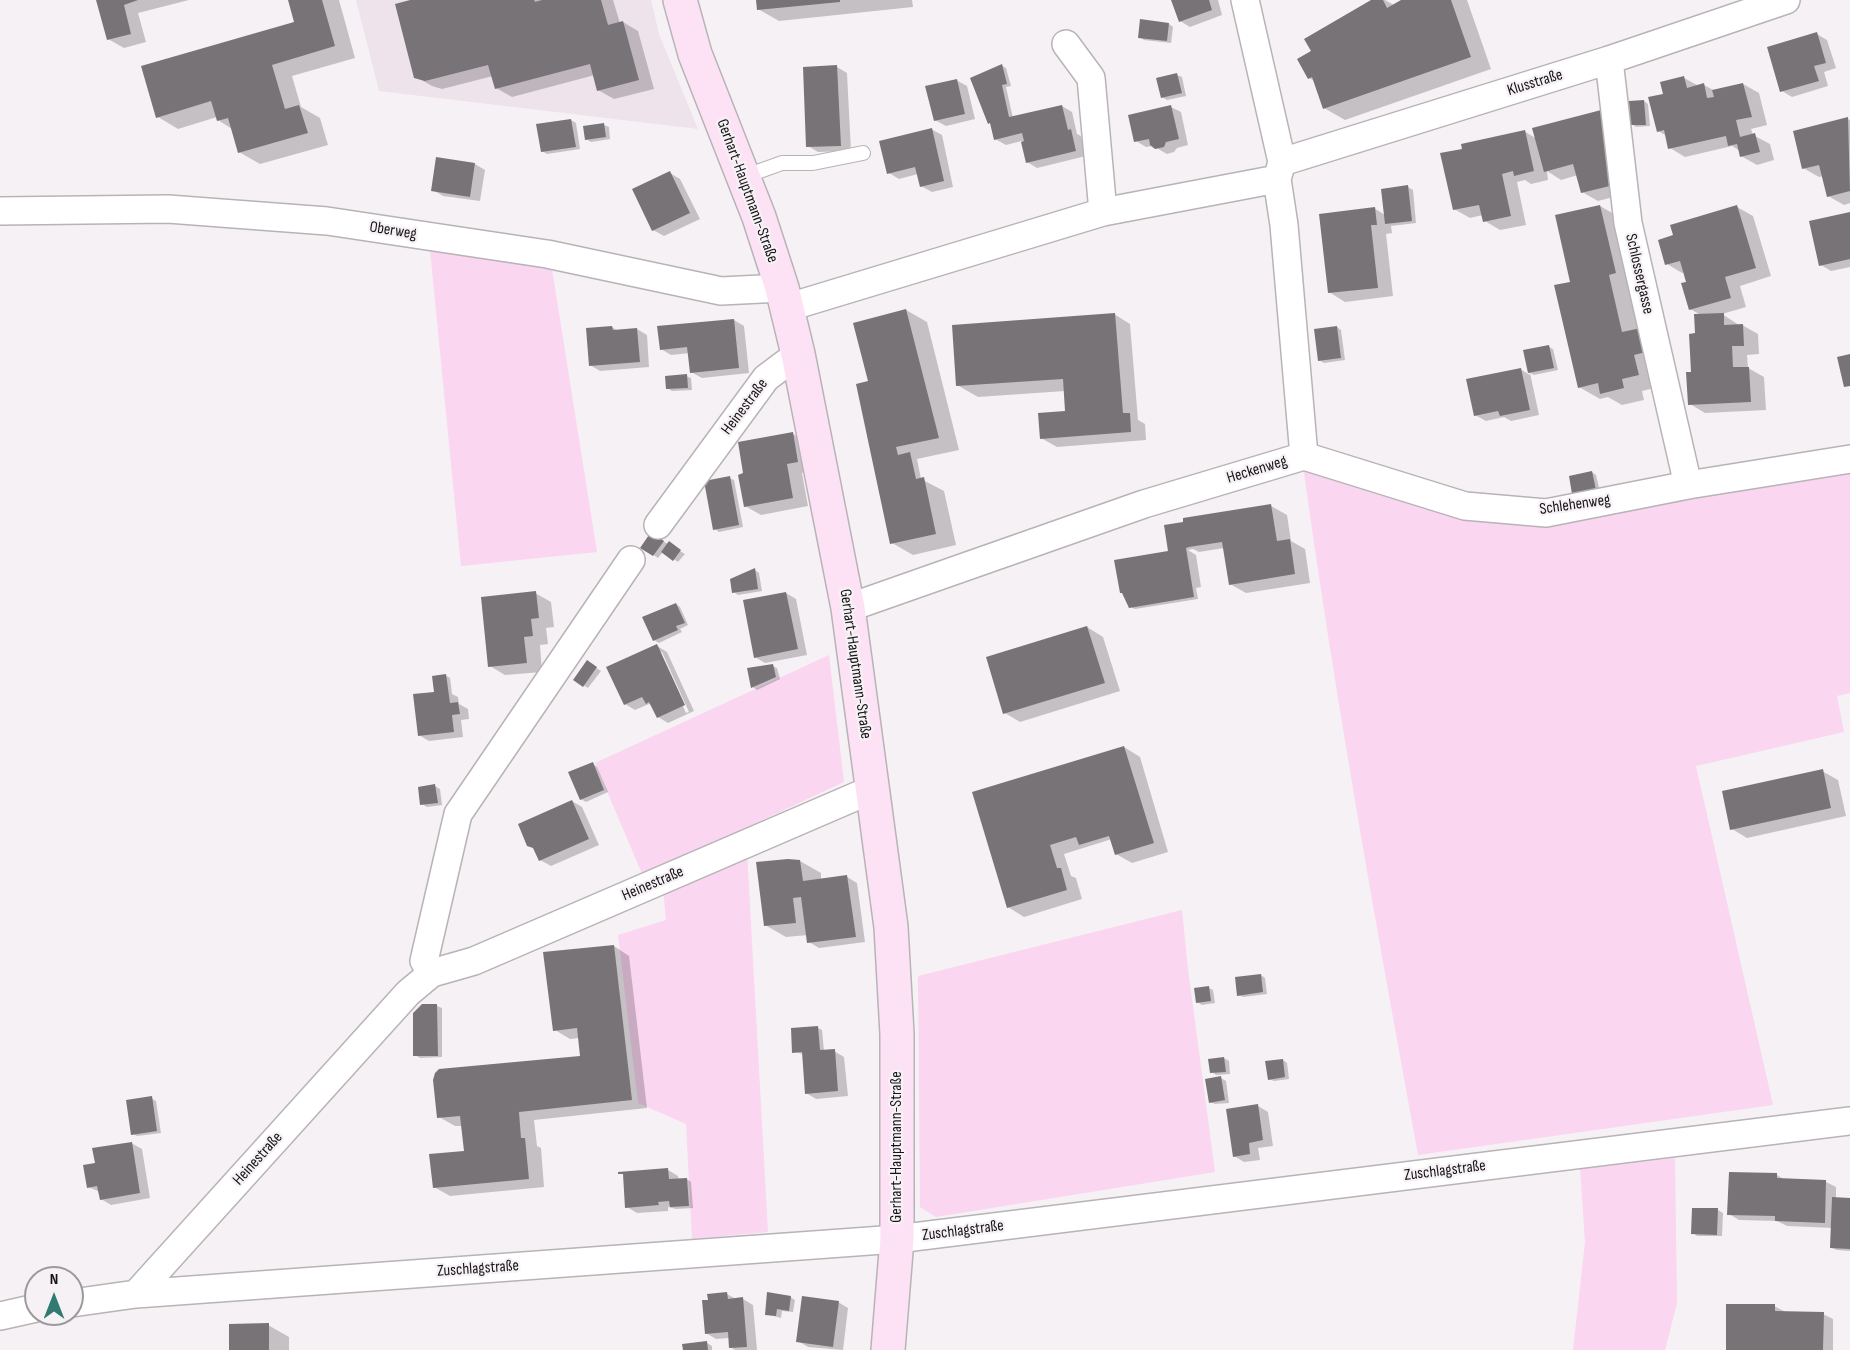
<!DOCTYPE html>
<meta charset="utf-8">
<style>
body{margin:0}
#map{position:relative;width:1850px;height:1350px;overflow:hidden;background:#f6f1f5;font-family:"Sofia Sans Condensed",sans-serif}
canvas{display:block}
.north{position:absolute;left:24px;top:1266px;width:60px;height:60px;box-sizing:border-box;background:#f6f1f5;border:2px solid #9c999c;border-radius:50%;rotate:0deg;font-size:16px;font-weight:700;line-height:24px;text-align:center;color:#161416}
.north::after{content:'';display:block;margin:auto;width:21px;height:27px;background:#317971;clip-path:polygon(50% 0,100% 100%,50% 72%,0 100%)}
</style>
<div id="map">
<canvas width="1850" height="1350"></canvas>
<div class="north">N</div>
</div>
<script>
const context = document.querySelector('canvas').getContext('2d');
context.lineJoin = 'round';
function fill(path, color) {
  context.fillStyle = color;
  context.fill(path, 'evenodd');
}
function stroke(path, color, width, dash) {
  context.strokeStyle = color;
  context.lineWidth = width;
  context.lineCap = dash ? 'butt' : 'round';
  context.setLineDash(dash || []);
  context.stroke(path);
}
function label(font, color, halo, rows, align = 'center') {
  context.font = font + ' "Sofia Sans Condensed",sans-serif';
  context.lineWidth = 4.5;
  context.setLineDash([]);
  context.textBaseline = 'middle';
  context.strokeStyle = halo;
  context.fillStyle = color;
  for (const [text, x, y, turn = 0] of rows) {
    context.save();
    context.translate(x, y);
    context.rotate((+turn || 0) * Math.PI / 180);
    context.textAlign = isNaN(turn) ? turn : align;
    if (halo) context.strokeText(text, 0, 0);
    context.fillText(text, 0, 0);
    context.restore();
  }
}
fill(new Path2D(`
 M356 0H651L659 34 698 129 379 91Z`), '#efe3eb');
fill(new Path2D(`
 M430 250 552 269 597 552 461 566Z
 M1303 466 1463 512 1850 467V693L1837 696 1844 732 1696 766 1773 1105 1418 1155C1376 926 1335 697 1303 466Z
 M829 655 844 782 643 876 595 763Z
 M747 852 768 1232 692 1239 686 1124 638 1103 618 935 666 920 663 888Z
 M1182 910 1188 969 1215 1172 936 1217 920 1207 918 976Z
 M1675 1158 1677 1303 1665 1350H1573L1585 1242 1580 1169Z`), '#fad6f0');
fill(new Path2D(`
 M98 0H189L138 13 146 42 124 48 108 39Z
 M290 0H339L355 58 292 76 301 107 320 118 328 145 260 164 239 152 232 129 218 120 217 117 178 129 158 117 296 23Z
 M416 0H613L620 23 623 22 638 31 654 89 614 99 598 90 595 75 512 97 496 88 493 76 442 89 432 86 416 77Z
 M757 0H912L913 7 779 21 758 9Z
 M1167 0H1218L1222 15 1190 27 1180 21 1172 0Z
 M1374 0H1385L1394 5 1402 0H1467L1491 69 1345 120 1324 108 1315 81 1309 78 1313 52Z
 M1169 24 1173 27 1171 43 1144 40 1140 37Z
 M1817 34 1827 40 1836 68 1824 72 1828 86 1792 97 1782 91Z
 M1001 65 1006 68 1011 86 1006 87 1013 118 1062 106 1072 112 1077 134 1081 136 1086 156 1037 168 1027 162 1022 141 1006 145 995 139 992 123Z
 M837 67 847 73 851 151 818 152 808 146Z
 M1177 75 1182 77 1186 96 1167 100 1162 97Z
 M1684 78 1699 86 1704 85 1715 91 1743 84 1759 93 1767 125 1751 129 1753 135 1770 144 1774 160 1757 165 1741 156 1740 151 1732 146 1685 157 1670 148 1667 136 1658 131 1665 95Z
 M956 80 967 86 975 119 946 126 935 120Z
 M1644 101 1648 104 1650 126 1636 127 1632 124Z
 M1171 107 1181 112 1188 145 1177 148 1174 152 1167 154 1153 146 1146 147 1136 141Z
 M1848 119 1850 120V203L1844 205 1828 196 1823 176 1819 177 1803 168 1794 132Z
 M571 120 576 123 580 149 547 154 542 151Z
 M604 125 609 127 610 139 591 142 586 139Z
 M931 129 942 135 953 187 932 192 921 186 918 174 899 179 889 173Z
 M1524 131 1537 139 1633 192 1598 201 1582 192 1578 175 1561 180 1547 171 1548 180 1531 184 1525 180 1517 182 1526 225 1500 230 1485 221 1483 215 1470 218 1454 209 1464 150Z
 M475 164 485 170 480 201 443 196 433 190Z
 M670 173 680 179 700 219 664 236 653 230Z
 M1408 187 1413 190 1416 223 1391 226 1392 233 1386 234 1393 296 1345 302 1329 292 1374 208 1385 215Z
 M1600 206 1621 218 1659 387 1642 391 1644 400 1622 405 1608 397 1600 399 1579 387 1572 283Z
 M1737 207 1753 216 1771 276 1740 286 1746 307 1722 314 1739 325H1742L1758 334 1759 354 1747 355 1748 368 1764 377 1766 410 1705 413 1690 404 1696 335 1701 315 1690 309 1688 283 1685 272 1682 273 1667 264 1675 236Z
 M1850 213V267L1831 271 1821 265Z
 M906 310 927 322 959 450 917 459 921 479 944 491 956 545 913 555 892 543 870 383Z
 M1114 314 1130 324 1138 420 1145 424 1146 440 1057 447 1041 438 1067 412 1065 391 978 397 957 385Z
 M734 320 744 326 749 373 702 378 691 372 690 353 671 355 661 349Z
 M612 327 618 331 637 329 647 335 649 367 600 371 590 365Z
 M1337 327 1341 330 1345 360 1324 363 1319 360Z
 M1549 347 1553 349 1558 370 1534 375 1530 373 1539 415 1511 421 1504 417 1486 421 1475 415 1520 369 1530 375 1525 351Z
 M686 376 691 378 692 390 672 391 667 388Z
 M793 434 808 443 813 470 802 473 808 506 761 515 745 506Z
 M1592 472 1596 475 1600 492 1578 496 1574 493Z
 M729 478 734 480 743 527 719 532 715 529Z
 M1271 506 1287 515 1291 541 1305 549 1310 583 1246 593 1230 584 1224 548 1199 552 1193 549 1188 550 1196 555 1201 587 1196 588 1198 599 1135 609 1130 607 1170 552Z
 M651 534 685 554 678 562 663 552 658 558 642 547Z
 M755 570 759 573 762 591 738 595 734 592Z
 M535 593 551 602 554 627 546 628 548 644 540 645 542 672 505 675 490 666Z
 M786 593 796 599 807 655 765 663 755 657Z
 M676 604 680 607 688 625 680 629 682 632 659 643 654 640Z
 M1087 627 1103 637 1120 691 1020 722 1005 713Z
 M657 646 667 652 694 711 668 723 658 717 653 706 649 704 635 710 625 704ZM659 652H662L689 712 686 713Z
 M587 662 601 671 588 688 575 680Z
 M773 666 777 668 780 679 757 690 753 687Z
 M445 675 450 678 452 694 458 697 459 704 468 709 469 719 461 720 463 737 429 741 419 735Z
 M1124 747 1140 757 1168 852 1132 863 1116 854 1112 839 1064 854 1071 876 1076 878 1082 899 1024 917 1008 907 973 793Z
 M593 764 597 767 608 792 586 802 581 799Z
 M1822 771 1838 780 1846 816 1747 838 1732 829Z
 M435 786 440 789 442 805 427 807 422 804Z
 M572 801 582 807 599 845 551 866 540 860Z
 M800 861 821 873V880L847 877 857 883 865 942 819 948 809 942 808 935 786 937 765 925Z
 M614 946 629 956 647 1108 534 1120 537 1146 541 1148 544 1187 450 1196 434 1187 465 1152 463 1126H455L439 1117 582 1058 579 1038 570 1039 555 1030Z
 M1261 975 1265 978 1267 994 1243 997 1239 995Z
 M1209 988 1213 990 1215 1003 1202 1005 1197 1002Z
 M437 1006 442 1008V1057L420 1058 415 1055Z
 M818 1028 822 1030 824 1051H834L844 1057 848 1096 816 1099 806 1093 803 1054 794 1052Z
 M1224 1058 1229 1061 1230 1074 1216 1075 1212 1072Z
 M1283 1060 1287 1063 1289 1079 1274 1081 1269 1079Z
 M1221 1078 1226 1081 1229 1103 1215 1104 1210 1102Z
 M151 1098 156 1101 161 1133 137 1136 133 1134Z
 M1258 1106 1268 1112 1273 1146 1258 1148 1260 1160 1244 1162 1234 1156Z
 M131 1143 142 1149 150 1198 111 1205 101 1199 100 1192 88 1187 96 1164Z
 M668 1170 678 1176 679 1180 687 1179 691 1182 693 1208 676 1209 668 1207V1211L637 1213 627 1207Z
 M1777 1175 1785 1180 1826 1182 1836 1187V1199L1850 1200V1251L1837 1250 1832 1248 1833 1228 1787 1226 1777 1221 1739 1220 1729 1214Z
 M1718 1210 1723 1213 1722 1236H1697L1693 1233Z
 M727 1294 736 1299H743L753 1305 757 1350H735L730 1347 729 1338 716 1339 706 1333Z
 M790 1297 795 1300 793 1312 782 1311 781 1318 766 1314Z
 M838 1302 848 1308 843 1350 808 1347 798 1341Z
 M1774 1306 1786 1312 1823 1314 1833 1319V1350H1727Z
 M268 1325 289 1337V1350H230Z
 M707 1343 712 1346V1350H684Z`), '#0003');
fill(new Path2D(`
 M96 0H138L124 5 131 34 107 40Z
 M288 0H322L335 46 272 65 285 109 299 105 308 133 238 153 228 118 217 121 211 101 156 118 141 66 294 22Z
 M410 0H534L535 2 542 0H601L608 25 623 21 639 80 597 91 590 64 495 89 488 65 425 81 414 78 395 4Z
 M756 0H840V2L757 10Z
 M1171 0H1209L1212 10 1179 22Z
 M1371 0H1383L1387 8 1401 0H1451L1471 57 1323 109 1312 77 1308 79 1297 59 1311 51 1304 39Z
 M1140 19 1169 23 1167 41 1138 38Z
 M1817 32 1826 63 1814 66 1819 81 1780 92 1767 47Z
 M1002 64 1007 84 1002 85 1009 117 1062 105 1068 130 1071 129 1076 151 1026 163 1021 142 1024 141 1022 133 994 140 990 123 988 124 970 78Z
 M837 65 841 146 806 147 803 67Z
 M1177 73 1182 93 1161 98 1156 78Z
 M1684 76 1687 88 1704 83 1707 98 1714 97 1712 90 1743 83 1752 117 1736 120 1740 137 1755 133 1760 152 1740 157 1737 144 1728 146 1726 136 1668 149 1664 130 1657 132 1648 97 1663 94 1660 82Z
 M957 79 965 114 934 121 925 86Z
 M1644 100 1646 125H1630L1629 101Z
 M1171 105 1179 139 1166 142 1164 147 1155 149 1150 145 1149 139 1134 142 1128 115Z
 M1605 109 1618 184 1581 193 1573 164 1544 172 1532 128Z
 M1848 117 1850 191 1827 197 1819 165 1802 169 1793 131Z
 M571 119 576 147 541 152 536 124Z
 M604 123 606 137 585 140 583 126Z
 M932 128 944 181 920 187 915 167 887 174 879 141Z
 M1525 130 1534 171 1514 176 1513 171 1502 174 1511 216 1483 222 1479 205 1453 210 1440 153 1462 149 1461 144Z
 M436 157 475 163 470 197 431 191Z
 M670 171 690 213 652 231 632 189Z
 M1408 185 1412 221 1385 224 1381 189Z
 M1600 205 1616 273 1609 275 1622 332 1641 328 1646 352 1634 355 1639 375 1622 379 1624 388 1600 394 1598 383 1578 388 1554 285 1570 282 1555 215Z
 M1737 205 1756 268 1725 277 1731 298 1689 310 1681 283 1686 282 1680 261 1665 265 1658 240 1673 235 1670 225Z
 M1375 207 1377 225H1371L1378 288 1328 293 1319 214Z
 M1850 212V259L1819 266 1809 221Z
 M906 309 939 438 896 447 898 455 910 452 916 479 924 477 936 534 890 544 856 384 868 381 853 323Z
 M1115 313 1123 413H1130L1131 432 1040 439 1038 413 1065 411 1063 379 956 386 952 325Z
 M1724 313V325L1743 324 1744 346H1732L1733 367H1749L1751 402 1688 405 1686 372H1691L1689 334 1695 333 1694 314Z
 M734 319 739 368 690 373 687 347 660 350 657 326Z
 M612 326 613 330 637 328 640 362 589 366 586 328Z
 M1337 326 1341 358 1318 361 1314 329Z
 M1549 345 1554 368 1528 373 1523 350Z
 M1850 354V386L1844 387 1837 357Z
 M1521 368 1530 410 1500 416 1498 411 1474 416 1466 379Z
 M687 374 688 388 666 389 665 376Z
 M793 432 798 462 787 464 793 498 744 507 738 475 743 473 738 442Z
 M1592 471 1596 490 1572 494 1569 476Z
 M730 476 739 525 713 530 704 481Z
 M1271 504 1277 541 1290 539 1295 574 1229 585 1222 542 1189 547 1186 548 1194 597 1129 608 1122 593H1120L1114 560 1168 551 1164 525 1183 522V518Z
 M651 532 664 541 653 556 640 548Z
 M669 541 681 550 673 561 661 552Z
 M755 568 758 589 732 593 730 579Z
 M536 591 539 618 531 619 533 636 524 637 527 663 488 667 481 597Z
 M786 592 798 649 754 658 743 600Z
 M676 603 685 623 676 626 678 630 653 641 642 617Z
 M1087 626 1105 683 1003 714 986 657Z
 M657 644 685 705 657 718 649 702 646 704 642 697 624 705 606 667Z
 M587 660 597 667 583 687 573 680Z
 M773 664 776 677 751 688 747 668Z
 M446 674 450 703 458 702 460 714 452 715 454 732 418 736 413 694 434 692 432 676Z
 M1124 746 1154 843 1115 855 1109 836 1079 845 1076 837 1050 845 1057 868H1061L1067 890 1007 908 972 792Z
 M593 762 604 790 580 800 568 772Z
 M1823 769 1831 808 1730 830 1722 791Z
 M435 784 438 803 420 805 418 787Z
 M572 800 589 839 539 861 533 848 527 846 518 824Z
 M788 859 800 860 803 881 847 875 856 937 807 943 801 897 793 898 796 923 764 926 756 862Z
 M614 945 632 1100 519 1112 521 1138H525L529 1179 433 1188 429 1154 464 1151 460 1116 437 1118 433 1080 435 1073 439 1069 580 1056 577 1028 553 1031 543 952Z
 M1261 974 1263 992 1237 996 1235 977Z
 M1209 986 1211 1001 1196 1003 1194 988Z
 M422 1004H437L438 1056H413V1013Z
 M818 1026 820 1050 835 1049 838 1091 805 1094 802 1052 792 1053 791 1028Z
 M1224 1057 1226 1072 1210 1073 1208 1059Z
 M1283 1059 1285 1077 1268 1080 1265 1061Z
 M1221 1076 1225 1100 1209 1103 1205 1079Z
 M152 1096 157 1131 131 1135 126 1100Z
 M1258 1104 1263 1140 1249 1143 1250 1154 1233 1157 1226 1109Z
 M132 1142 140 1193 100 1200 97 1186 87 1188 83 1165 95 1163 92 1148Z
 M668 1168 669 1179 687 1178 689 1206 670 1207 669 1201 658 1202 659 1205 625 1208 623 1174H618V1172Z
 M1729 1172 1777 1173V1178L1826 1180 1825 1223 1775 1221V1216L1727 1215Z
 M1832 1197 1850 1198V1249L1830 1248Z
 M1692 1208H1718L1717 1235 1691 1234Z
 M727 1292 728 1299 743 1297 747 1347 729 1348 728 1332 705 1334 702 1300H708L707 1294Z
 M767 1292 791 1296 789 1311 777 1309 776 1316 765 1315Z
 M802 1296 839 1301 833 1347 796 1342Z
 M1726 1304H1775V1311L1824 1312 1823 1350H1726Z
 M269 1323V1350H229V1324Z
 M707 1341 708 1350H683L682 1344Z`), '#787376');
const lane = new Path2D(`
 M743 177 782 163H813L863 153`);
const street = new Path2D(`
 M1245 0 1282 162 1277 179 1284 225 1304 456
 M1066 44 1091 78 1103 212
 M1609 60 1628 223 1688 485
 M1282 162 1609 60 1786 0
 M0 211 168 209 327 221 547 254 721 291 782 288
 M786 308 1103 212 1277 179
 M1304 456 1465 506 1546 513 1688 485 1850 459
 M658 525 766 378 798 354
 M848 608 1144 504 1304 456
 M432 973 424 961 458 814 631 560
 M136 1294 408 993 432 973 474 961 873 789
 M72 1303 136 1294 897 1239 1850 1121
 M0 1316 36 1308`);
const secondary = new Path2D(`
 M680 0 695 54 759 217 782 288 798 354 848 608 891 927 897 1034V1239L888 1350`);
stroke(lane, '#b8b3b6', 16);
stroke(street, '#b8b3b6', 30);
stroke(secondary, '#b8b3b6', 36);
stroke(lane, '#fff', 14);
stroke(street, '#fff', 27);
stroke(secondary, '#fde2f6', 33);
label('16px', '#161416', '#f6f1f5', [
 ["Klusstraße",1535,83,-17],
 ["Gerhart-Hauptmann-Straße",747,191,70],
 ["Oberweg",393,231,9],
 ["Schlossergasse",1639,274,77],
 ["Heinestraße",745,407,-53],
 ["Heckenweg",1257,470,-17],
 ["Schlehenweg",1575,505,-8],
 ["Gerhart-Hauptmann-Straße",855,664,82],
 ["Heinestraße",653,884,-23],
 ["Gerhart-Hauptmann-Straße",897,1147,-90],
 ["Heinestraße",258,1159,-48],
 ["Zuschlagstraße",1445,1171,-7],
 ["Zuschlagstraße",963,1231,-7],
 ["Zuschlagstraße",478,1269,-4]
]);
</script>
